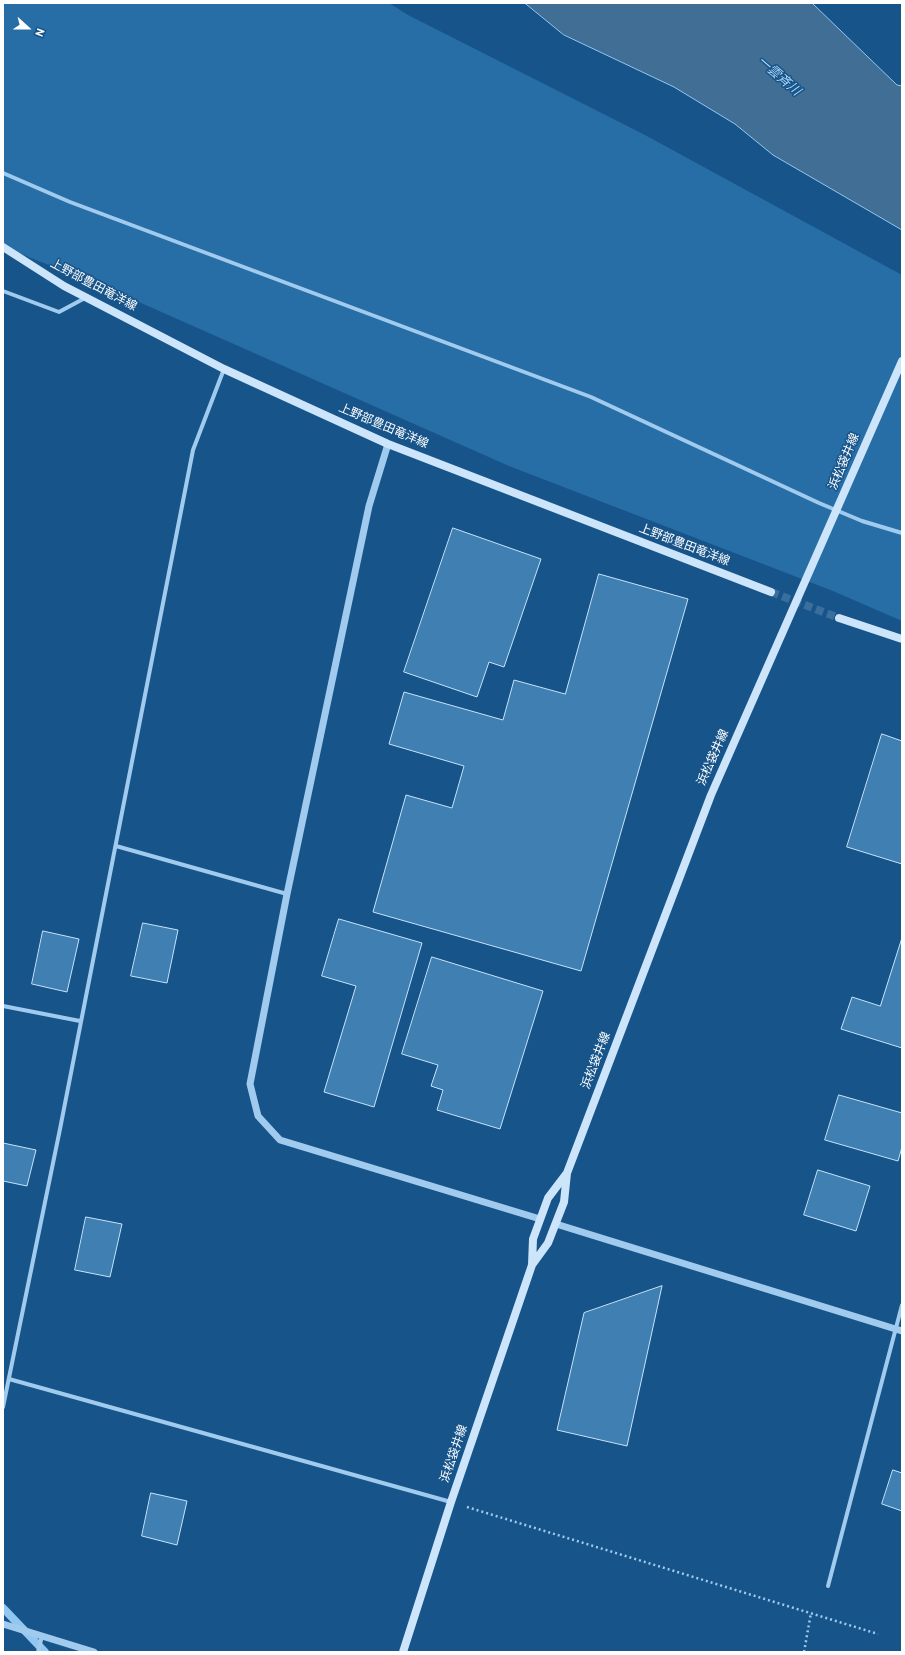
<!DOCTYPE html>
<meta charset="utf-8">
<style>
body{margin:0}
#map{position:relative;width:905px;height:1655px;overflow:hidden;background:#17548a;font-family:Overpass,sans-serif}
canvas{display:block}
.frame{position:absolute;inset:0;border:4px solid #fff;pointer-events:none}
.north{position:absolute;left:8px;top:8px;width:40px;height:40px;-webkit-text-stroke:3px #17548a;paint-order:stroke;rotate:111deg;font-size:11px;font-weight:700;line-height:16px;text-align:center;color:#fff}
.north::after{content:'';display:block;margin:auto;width:14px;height:18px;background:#fff;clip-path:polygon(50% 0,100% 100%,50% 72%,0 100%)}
</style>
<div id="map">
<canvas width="905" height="1655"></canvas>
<div class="frame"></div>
<div class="north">N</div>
</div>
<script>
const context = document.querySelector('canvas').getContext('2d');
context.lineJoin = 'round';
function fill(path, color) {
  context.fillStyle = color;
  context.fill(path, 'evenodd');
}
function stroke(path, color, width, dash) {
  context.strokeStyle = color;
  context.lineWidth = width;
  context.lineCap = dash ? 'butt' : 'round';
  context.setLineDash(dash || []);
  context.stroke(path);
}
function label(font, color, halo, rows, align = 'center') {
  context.font = font + ' Overpass,"Noto Sans JP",sans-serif';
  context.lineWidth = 3;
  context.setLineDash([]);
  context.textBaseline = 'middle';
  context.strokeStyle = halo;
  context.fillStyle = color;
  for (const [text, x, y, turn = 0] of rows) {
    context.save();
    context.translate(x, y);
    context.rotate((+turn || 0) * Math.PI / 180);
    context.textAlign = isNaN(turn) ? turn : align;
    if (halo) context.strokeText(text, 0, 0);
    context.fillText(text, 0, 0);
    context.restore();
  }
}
fill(new Path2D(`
 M3 3H389L408 15 645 135 902 275V621L833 591 509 466 105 287 3 247Z`), '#276da6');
const water = new Path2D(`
 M525 3H812L897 85 902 86V230L773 155 735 124 674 87 564 35Z`);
fill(water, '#416e94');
stroke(water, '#92c7f1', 1);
stroke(new Path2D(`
 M3 1608 45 1652`), '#92c7f1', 8);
const building = new Path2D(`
 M453 528 541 559 504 667 489 662 477 697 404 672Z
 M599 574 688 599 581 971 373 912 406 795 452 808 464 766 389 744 404 692 503 720 514 680 565 694Z
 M882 734 902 741V864L847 847Z
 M339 919 422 943 374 1107 324 1092 356 986 322 976Z
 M143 923 178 930 167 983 131 976Z
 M43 931 79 939 67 992 32 984Z
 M902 938V1048L841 1029 852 997 880 1006Z
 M432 957 543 991 500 1129 437 1110 443 1090 431 1086 438 1065 402 1054Z
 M839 1095 902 1113V1147L898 1161 825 1140Z
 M3 1143 36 1150 27 1186 3 1181Z
 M818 1170 870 1186 856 1231 804 1215Z
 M86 1217 122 1224 110 1277 75 1270Z
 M662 1286 627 1446 557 1430 584 1313Z
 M893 1470 902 1473V1511L882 1504Z
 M151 1493 187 1501 177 1545 142 1536Z`);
fill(building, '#3f7fb2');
stroke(building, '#c6e3fa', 1);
stroke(new Path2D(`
 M771 592 839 618`), '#3a6e9c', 8, [8, 4]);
stroke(new Path2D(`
 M467 1507 878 1634
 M804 1652 811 1613`), '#a0cbee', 2.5, [2, 3]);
stroke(new Path2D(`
 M3 173 70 202 591 397 819 503 862 521 902 533
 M3 291 59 312 85 298
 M116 846 287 894
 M3 1006 80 1021
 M9 1379 451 1502
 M3 1407 60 1129 193 450 224 369
 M828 1586 902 1305
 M38 1652 42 1636`), '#a0cbee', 4);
stroke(new Path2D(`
 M388 444 369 506 287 894 250 1084 258 1116 280 1140 540 1219
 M556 1224 902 1331
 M3 1624 94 1652`), '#a0cbee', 7);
stroke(new Path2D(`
 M3 247 64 286 224 369 388 444 771 592
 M839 618 902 639
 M532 1265 548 1243 564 1202 567 1173 711 795 902 361
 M403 1652 451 1502 532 1265 533 1239 548 1198 567 1173`), '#cde5fa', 8);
label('12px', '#fff', '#17548a', [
 ["上野部豊田竜洋線",93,286,28],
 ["上野部豊田竜洋線",383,427,23],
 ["浜松袋井線",845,462,-67],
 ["上野部豊田竜洋線",684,546,21],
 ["浜松袋井線",714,758,-66],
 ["浜松袋井線",597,1061,-69],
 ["浜松袋井線",455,1454,-71]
]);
label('italic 13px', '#abd5f5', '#17548a', [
 ["一雲斉川",778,77,41]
]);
</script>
